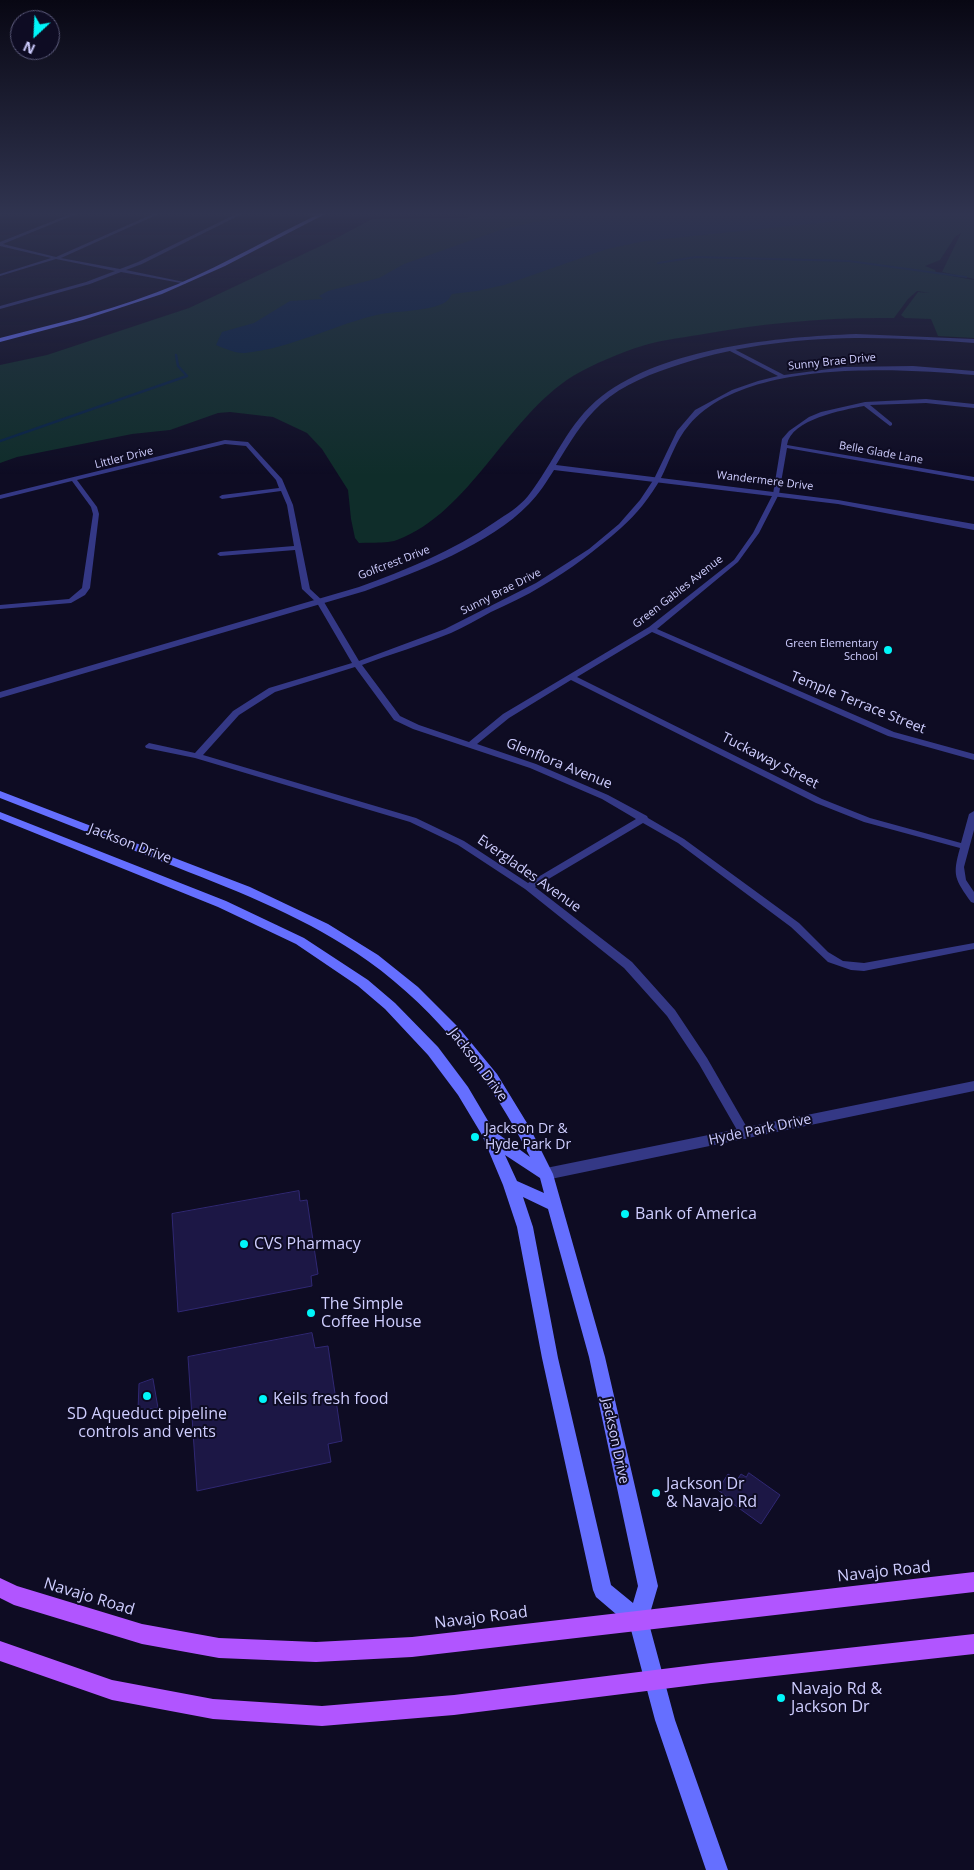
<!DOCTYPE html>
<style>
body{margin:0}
#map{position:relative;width:974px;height:1870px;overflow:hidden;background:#0e0c23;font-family:"Open Sans",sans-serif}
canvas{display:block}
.north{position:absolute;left:10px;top:10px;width:50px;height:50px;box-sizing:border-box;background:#0e0c23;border:1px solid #5b5a7b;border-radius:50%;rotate:205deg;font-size:14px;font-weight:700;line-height:20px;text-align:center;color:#cfceff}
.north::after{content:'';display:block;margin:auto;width:18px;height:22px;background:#00f6f9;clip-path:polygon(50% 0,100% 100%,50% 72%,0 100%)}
</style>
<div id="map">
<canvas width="974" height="1870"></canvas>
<div class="north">N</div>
</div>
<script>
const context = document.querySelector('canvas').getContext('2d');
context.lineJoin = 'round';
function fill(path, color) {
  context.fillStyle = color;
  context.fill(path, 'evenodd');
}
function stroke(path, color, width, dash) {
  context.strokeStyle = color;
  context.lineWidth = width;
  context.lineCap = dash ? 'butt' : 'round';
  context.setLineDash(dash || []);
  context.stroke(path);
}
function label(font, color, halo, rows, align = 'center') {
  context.font = font + ' "Open Sans",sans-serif';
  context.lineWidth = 4;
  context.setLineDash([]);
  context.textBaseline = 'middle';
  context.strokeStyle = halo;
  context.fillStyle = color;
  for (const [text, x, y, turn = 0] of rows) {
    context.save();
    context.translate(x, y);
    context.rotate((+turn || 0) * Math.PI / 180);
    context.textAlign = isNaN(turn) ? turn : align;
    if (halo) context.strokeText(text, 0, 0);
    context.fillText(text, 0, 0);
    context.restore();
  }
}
fill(new Path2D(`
 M476 213H974V279L942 272 961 233 955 237 940 260 925 266 935 270 936 273 974 280V338L938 336 931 319 905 318 901 315 918 292 930 293 917 291 908 299 894 318C828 317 762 323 698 335 680 338 660 340 642 346 619 353 594 364 573 376 506 418 471 512 397 540 386 544 371 542 359 543L355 538 351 519 348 490 322 449 307 433 273 417 230 412 218 413 170 430 132 434 17 457 0 463V365L47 355 189 308 329 242 372 219 467 218Z`), '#0f2d2a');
fill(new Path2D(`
 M586 213H851L838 221 645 241 607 249 504 285 477 291 452 294C450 296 450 298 448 300 437 311 397 311 381 314 335 324 293 348 245 353 236 354 224 348 216 345L222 332 254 323 290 301 323 299 319 296 328 291 379 278 404 264 503 229 555 218H569Z`), '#082446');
stroke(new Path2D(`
 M658 263 696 257 849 261 966 277`), '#082446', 2);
stroke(new Path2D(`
 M0 441 187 376 178 366 176 355`), '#082446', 2.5);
const building = new Path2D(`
 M299 1191 300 1201 307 1200 318 1274 311 1276 312 1286 178 1312 172 1214Z
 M312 1333 315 1348 328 1346 342 1441 328 1444 331 1462 197 1491 188 1357Z
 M153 1379 158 1408 138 1410 139 1384Z
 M749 1473 780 1495 761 1524 729 1501 730 1499 718 1490 728 1474 737 1480 741 1474 746 1477Z`);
fill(building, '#1c1745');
stroke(building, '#302873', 1);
fill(new Path2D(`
 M73 213H79L3 244 56 257 155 213H161L61 258 120 269 138 262 238 213H244L142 264 126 270 184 282 186 284 121 272 90 284 0 309V306L86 282 115 271 56 259 0 276V274L51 258 0 246V242Z
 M728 348H732L784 375 844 367 913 366 974 371V375C896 368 744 359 689 425 676 440 670 460 661 478 651 496 636 515 621 528 596 550 570 570 542 586 526 596 508 604 491 612 478 619 464 627 451 633 422 645 391 654 362 665L400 716 419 725 469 742 503 714 649 627 734 560 753 533 773 494 782 439 789 431 809 417 821 412 865 402 926 399 974 404V408L926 403 870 405 892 423V425L890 426 864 406C843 410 791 419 787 445L974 477V481L787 448 779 494 759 533 738 562 657 629 894 732 974 754V760L888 736 652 632 577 677 822 799 870 818 961 843 969 814 974 811V830L964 867 966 880 974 892V903L971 902C955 879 952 876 960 848L864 822 816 803 571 680 509 718 477 744 536 764 608 795 647 816 648 818 684 839 799 923 828 952 843 961 864 963 974 943V949L864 971 851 970 828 962 791 927 678 843 643 823 535 887 632 962 675 1010 707 1058 749 1131 751 1134 749 1137 745 1139 741 1137 699 1064 667 1016 624 968 525 889 458 845 410 822 195 758 146 748 145 746 149 743 195 753 233 711 269 688 352 663 317 603 302 589 295 550 220 556 217 554 220 552 294 546 287 505 281 491 222 499 219 497 222 495 279 488 276 480 246 446 225 444 77 480 97 507 99 514 90 588 85 595 71 603 0 609V605L69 599 82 588 93 514 91 507 72 481 0 499V495L225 440 248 442 282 479 293 505 310 589 324 602 359 661 445 629 536 583 589 549 619 524 640 500 654 479 677 431 695 410 732 390 758 381 778 376 728 350ZM355 667 394 720 413 729 530 768 602 799 636 819 528 883 464 841 416 818 203 755 239 715 275 692Z`), '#343885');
fill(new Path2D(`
 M302 213 323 215 320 217Z
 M856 334 974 339V343C876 335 776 333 681 364 653 373 623 384 601 404 582 421 569 444 556 465L838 500 974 524V530L838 504 554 470C547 481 539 494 529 504 491 544 417 572 365 591L0 698V692L359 587C406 570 453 551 495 522 507 514 519 507 528 496 554 463 568 422 602 396 666 347 778 337 856 334Z
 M974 1081V1091L546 1180 541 1178 539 1174 541 1170 546 1168Z`), '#343885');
fill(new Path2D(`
 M321 213H327L225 266 162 294 83 320 0 342V338C60 323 120 308 178 284 227 263 273 236 321 213Z
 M0 791 250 887 328 924 378 955 418 987 459 1028 497 1074 530 1128 553 1174 605 1357 658 1586 648 1620 675 1720 728 1870H706L655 1720 630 1626 596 1597 593 1590 542 1358 517 1227 503 1185 482 1135 458 1095 428 1055 385 1009 358 986 296 944 218 907 0 819V812L226 901 304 938 368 980 395 1003 438 1047 468 1087 494 1131 530 1157C492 1081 438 1011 368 961 309 919 242 893 176 867 117 844 59 821 0 798ZM505 1155 540 1178 544 1193 517 1181ZM523 1197 548 1209 589 1357 638 1586 633 1603 611 1585 558 1358 533 1227Z`), '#656fff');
fill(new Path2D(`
 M974 1572V1592L412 1657 316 1662 219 1658 142 1644 14 1605 0 1598V1578L17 1586 142 1624 219 1638 316 1642 412 1637Z
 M974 1634V1654L711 1683 454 1715 322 1726 213 1719 112 1700 0 1661V1641L112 1680 213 1699 322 1706 454 1695 711 1663Z`), '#b155ff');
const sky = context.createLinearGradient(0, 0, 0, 475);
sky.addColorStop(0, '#080713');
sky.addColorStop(0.45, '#303450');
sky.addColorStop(1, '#30345000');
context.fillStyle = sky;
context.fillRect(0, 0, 974, 475);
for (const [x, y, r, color] of [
 [888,650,5,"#00f6f9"],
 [475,1137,5,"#00f6f9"],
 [625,1214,5,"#00f6f9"],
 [244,1244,5,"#00f6f9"],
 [311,1313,5,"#00f6f9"],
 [147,1396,5,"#00f6f9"],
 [263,1399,5,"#00f6f9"],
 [656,1493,5,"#00f6f9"],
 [781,1698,5,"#00f6f9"]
]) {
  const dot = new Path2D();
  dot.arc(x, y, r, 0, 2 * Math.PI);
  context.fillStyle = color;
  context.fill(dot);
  stroke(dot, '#0e0c23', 2);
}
label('11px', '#cfceff', '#0e0c23', [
 ["Sunny Brae Drive",832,362,-6],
 ["Belle Glade Lane",881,453,10],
 ["Littler Drive",124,458,-14],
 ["Wandermere Drive",765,481,7],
 ["Golfcrest Drive",394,563,-21],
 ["Sunny Brae Drive",501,592,-27],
 ["Green Gables Avenue",678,592,-38]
]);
label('11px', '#cfceff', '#0e0c23', [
 ["Green Elementary",878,644],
 ["School",878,657]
], 'right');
label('14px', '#cfceff', '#0e0c23', [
 ["Temple Terrace Street",858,703,22],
 ["Tuckaway Street",770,761,27],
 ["Glenflora Avenue",559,764,22],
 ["Jackson Drive",130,844,21],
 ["Everglades Avenue",529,874,35],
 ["Jackson Drive",478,1065,53],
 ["Hyde Park Drive",760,1130,-12],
 ["Jackson Drive",615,1441,78]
]);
label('14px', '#cfceff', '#0e0c23', [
 ["Jackson Dr &",485,1129],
 ["Hyde Park Dr",485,1145]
], 'left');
label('16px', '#cfceff', '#0e0c23', [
 ["Bank of America",635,1214],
 ["CVS Pharmacy",254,1244],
 ["The Simple",321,1304],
 ["Coffee House",321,1322],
 ["Keils fresh food",273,1399],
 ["SD Aqueduct pipeline",147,1414,"center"],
 ["controls and vents",147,1432,"center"],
 ["Jackson Dr",666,1484],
 ["& Navajo Rd",666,1502],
 ["Navajo Rd &",791,1689],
 ["Jackson Dr",791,1707]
], 'left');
label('16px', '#cfceff', '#0e0c23', [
 ["Navajo Road",884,1572,-6],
 ["Navajo Road",89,1597,17],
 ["Navajo Road",481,1618,-7]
]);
</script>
